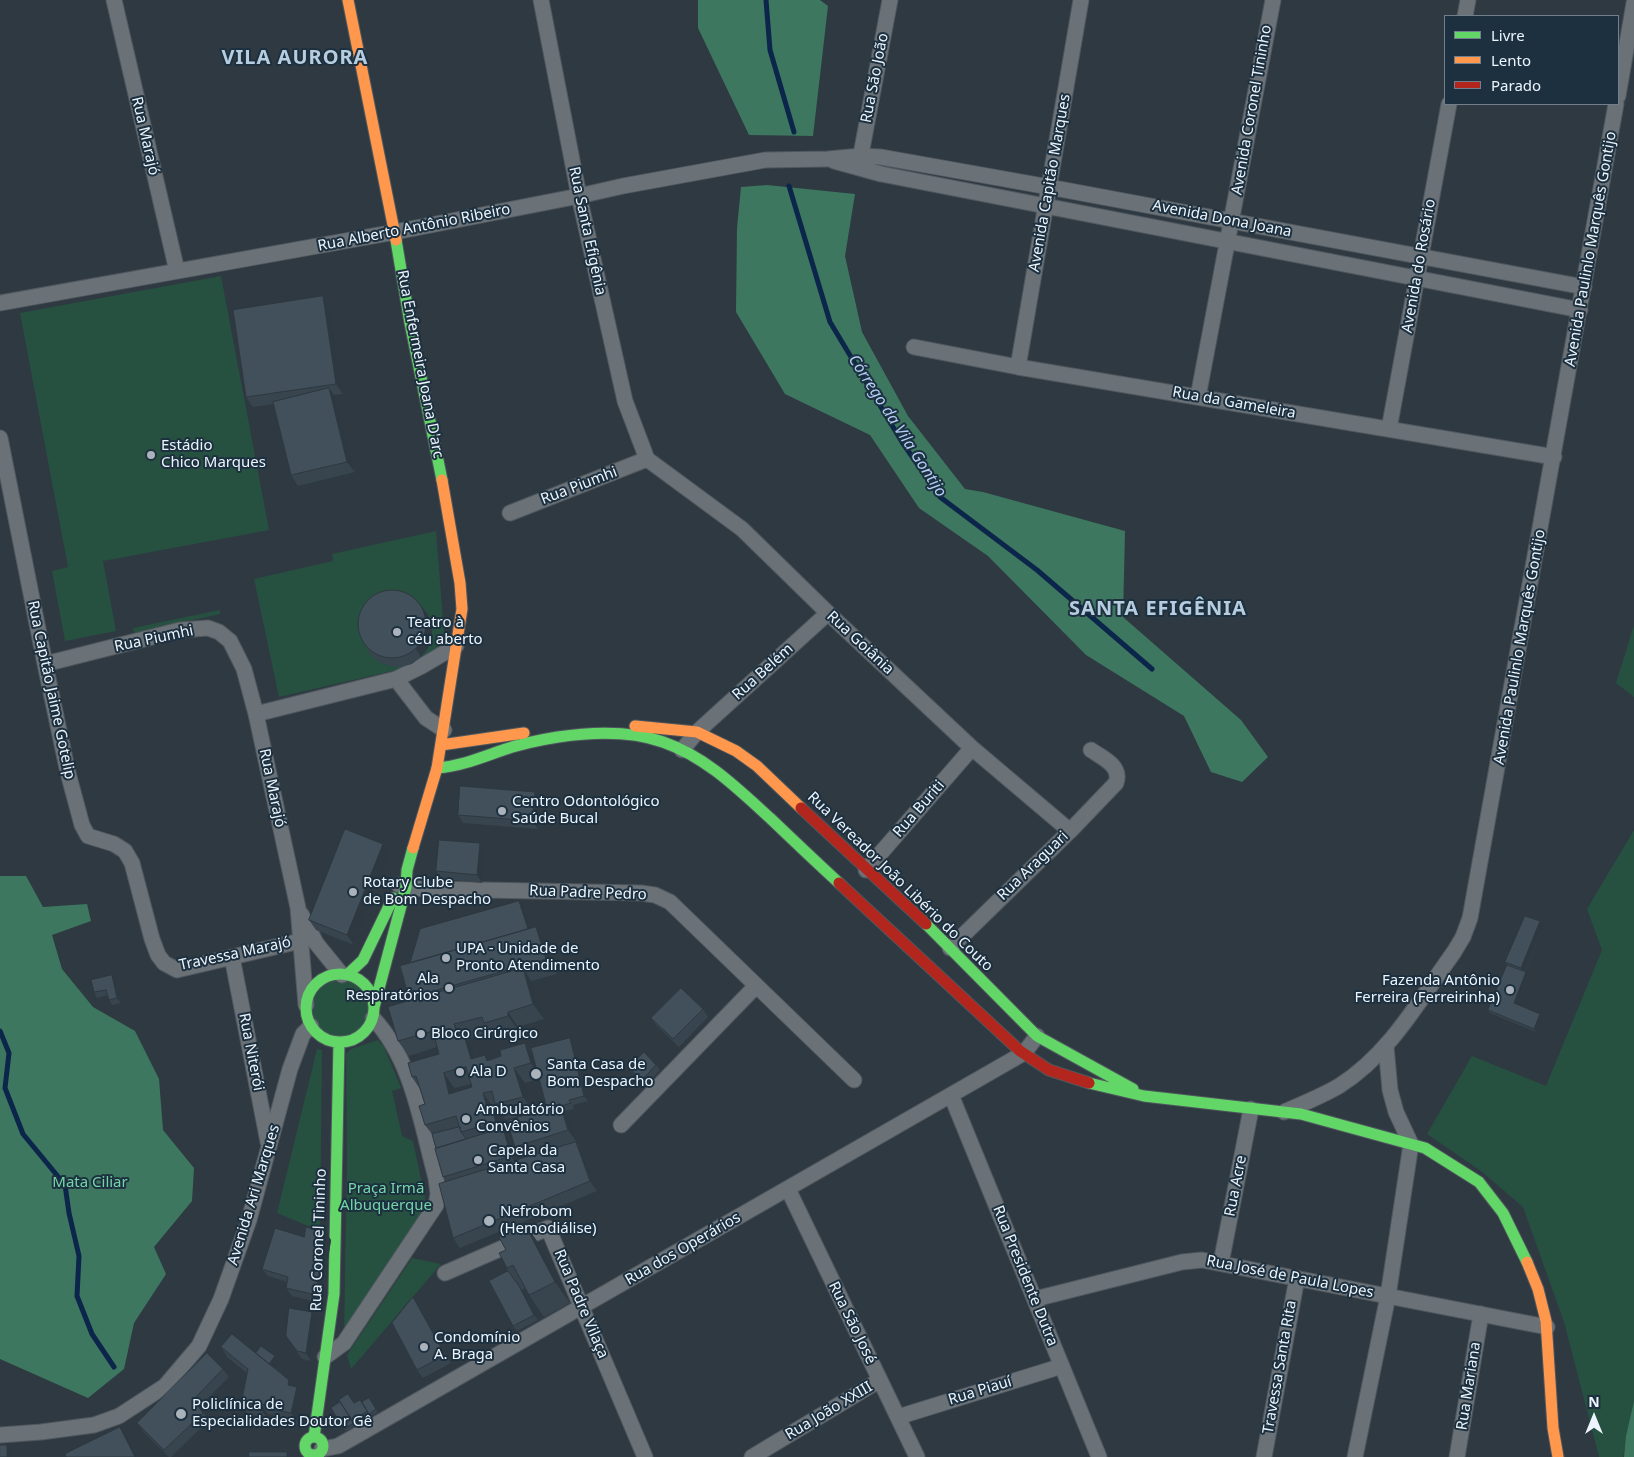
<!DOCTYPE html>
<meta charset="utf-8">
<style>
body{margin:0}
#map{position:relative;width:1634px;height:1457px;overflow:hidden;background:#2f3941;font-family:"Noto Sans",sans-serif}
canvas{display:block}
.legend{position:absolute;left:1444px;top:15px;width:175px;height:90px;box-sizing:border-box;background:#1d303f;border:1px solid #707f8b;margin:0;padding:6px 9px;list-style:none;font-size:15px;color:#ecf5fd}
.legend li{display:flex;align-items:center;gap:10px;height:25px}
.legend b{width:25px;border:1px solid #707f8b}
.north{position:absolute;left:1569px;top:1392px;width:50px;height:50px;-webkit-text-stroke:4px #1d303f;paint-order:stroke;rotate:0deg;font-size:14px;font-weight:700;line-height:20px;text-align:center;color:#ecf5fd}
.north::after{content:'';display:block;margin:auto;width:18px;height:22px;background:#ecf5fd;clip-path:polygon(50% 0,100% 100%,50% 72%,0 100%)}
</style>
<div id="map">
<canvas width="1634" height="1457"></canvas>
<ul class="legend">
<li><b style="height:6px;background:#63d668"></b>Livre</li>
<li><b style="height:6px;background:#ff974d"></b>Lento</li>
<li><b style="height:6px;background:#b3261e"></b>Parado</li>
</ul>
<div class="north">N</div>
</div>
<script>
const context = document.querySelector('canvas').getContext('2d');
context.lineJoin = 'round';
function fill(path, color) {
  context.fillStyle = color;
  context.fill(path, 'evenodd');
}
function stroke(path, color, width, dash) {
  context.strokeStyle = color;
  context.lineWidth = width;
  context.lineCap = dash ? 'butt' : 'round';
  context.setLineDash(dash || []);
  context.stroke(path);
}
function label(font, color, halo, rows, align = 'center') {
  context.font = font + ' "Noto Sans",sans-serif';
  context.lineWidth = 4;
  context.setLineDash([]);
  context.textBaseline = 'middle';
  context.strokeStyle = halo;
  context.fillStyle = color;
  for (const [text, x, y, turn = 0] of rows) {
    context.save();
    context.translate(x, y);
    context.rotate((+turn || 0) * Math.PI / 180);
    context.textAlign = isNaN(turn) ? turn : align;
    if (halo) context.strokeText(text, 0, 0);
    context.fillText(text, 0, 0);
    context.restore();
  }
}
fill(new Path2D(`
 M221 276 269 530 103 561 116 631 65 641 52 571 68 567 20 313Z
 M436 531 445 646 414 666 279 697 254 579 333 561 332 554Z
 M220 610V614L134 633 133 628Z
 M1634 625V697L1616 683Z
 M1634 830V1401L1623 1457H1599L1564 1322 1523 1207 1481 1171 1427 1134 1472 1056 1546 1086 1602 950 1587 909Z
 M312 1009a29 29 0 1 1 58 0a29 29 0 1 1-58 0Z
 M378 1040 384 1047 401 1088 392 1091 402 1136 413 1141 425 1198 424 1210 344 1336 347 1166 346 1054 351 1049Z
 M317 1049 322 1050 320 1231 277 1213Z
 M412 1258 441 1264 351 1369 347 1355Z`), '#265140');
fill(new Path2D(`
 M698 0H820L828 6 813 136 749 135 698 28Z
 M767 185 855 194 845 256 862 332 908 416 965 489 983 492 1125 531 1123 617 1241 720 1268 757 1242 782 1211 772 1184 716 1086 655 988 556 919 508 870 435 785 394 736 312 737 228 741 187Z
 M0 876H26L43 907 87 904 91 921 52 935 62 969 93 1007 135 1031 159 1079 163 1130 194 1168 192 1201 154 1247 166 1274 134 1323 124 1369 88 1398 0 1359Z
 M1634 1401V1457H1624L1626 1436Z`), '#3d775f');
stroke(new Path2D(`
 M766 0 770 50 794 132
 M789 186 830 322 902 442 940 497 1037 570 1152 669
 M0 1031 9 1053 5 1088 23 1134 65 1185 69 1213 79 1256 77 1296 92 1334 114 1367`), '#0c254a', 5);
const street = new Path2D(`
 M114 0 177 271
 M541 0 579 196 625 401 647 459
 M1465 16 1468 0
 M1618 96 1634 3
 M834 161 881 174 1580 310
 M859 165 890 0
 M0 303 395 232 579 196 623 186 765 160 828 159 860 156 881 157 1049 187 1584 287
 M914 347 1018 367 1554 457
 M1018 367 1081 0
 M1198 397 1273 0
 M1389 429 1449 104
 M0 438 45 664 68 773 82 825 88 836 114 844 125 851 132 863 152 939 158 955 164 963 177 970 300 941
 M647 459 742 529 828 613 972 748 1070 831
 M510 513 647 459
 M45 664 180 630 208 628 219 632 230 641 244 669 256 714 298 908 306 1005
 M396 679 426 718 444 730
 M256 714 396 679 422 666 456 646
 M682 750 697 732 828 613
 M866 870 972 748
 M399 885 410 888 429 889 641 893 655 895 670 902 854 1080
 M301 914 316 943 342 975
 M950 948 1070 831 1116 783C1122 766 1103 758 1091 750
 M232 957 268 1142
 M951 1095 1099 1457
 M1284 1112C1302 1104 1322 1096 1339 1086 1390 1054 1420 999 1454 952L1463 937 1470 918 1616 104
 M621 1125 756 986
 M788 1189 917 1457
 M1221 1263 1251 1109
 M445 1273 548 1228 645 1457
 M1035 1299 1182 1262 1202 1260 1547 1327
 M325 1357 344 1343 436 1205 438 1194 436 1178C421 1124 413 1061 373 1018
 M898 1417 1062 1366
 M0 1435 41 1432 94 1425 119 1416 165 1386 199 1346 221 1299 249 1220 290 1069 303 1034 311 1026
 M322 1449 338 1446 354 1437 1024 1053 1037 1036
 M752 1457 880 1380
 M1264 1457 1297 1278
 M1355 1457 1388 1296 1411 1144 1396 1112 1390 1090 1386 1046
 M1457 1457 1481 1314`);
const fast = new Path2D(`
 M396 240 410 323 442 480
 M437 768C461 766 480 758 503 750 520 744 539 740 558 737 592 732 629 730 663 742 706 757 737 788 770 818 793 840 816 862 839 883
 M926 924 1037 1036 1133 1089
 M306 1008a34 34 0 1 1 68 0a34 34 0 1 1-68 0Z
 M347 975 363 960 393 898
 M374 1007 406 887 407 870 413 848
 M1089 1083 1144 1096 1301 1114 1425 1148 1479 1182 1503 1213 1527 1262
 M314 1437 334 1294 339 1042
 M305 1446a9 9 0 1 1 18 0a9 9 0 1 1-18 0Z`);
const slow = new Path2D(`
 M348 0 396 240
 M635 726 697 732 736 751 757 766 801 808
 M441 745 524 733
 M413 848 437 768 462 609 460 583 442 480
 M1527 1262 1538 1289 1546 1321 1553 1428 1558 1457`);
const jam = new Path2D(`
 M801 808 926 924
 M839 883 1020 1051 1049 1070 1089 1083`);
stroke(street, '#4f575e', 17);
stroke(fast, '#4f575e', 13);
stroke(slow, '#4f575e', 13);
stroke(jam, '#4f575e', 13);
stroke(street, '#6a7177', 15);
stroke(fast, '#63d668', 11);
stroke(slow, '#ff974d', 11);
stroke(jam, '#b3261e', 11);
fill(new Path2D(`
 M323 296 330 307 343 394 334 395 336 398 355 472 298 486 291 475 274 404 253 407 246 397Z
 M422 607 428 615 432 625V637L428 648 421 657 412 664 401 667 389 666 379 662 370 654 365 646Z
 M540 800 538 829 463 823 458 815Z
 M480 843 485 851 482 883 442 879 436 871Z
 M390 854 354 945 316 930 309 920Z
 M525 909 530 928 536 927 547 942 557 974 531 981 533 984 544 1019 518 1027 519 1031 494 1038 490 1032 467 1039 474 1050 477 1058 488 1060 501 1056 525 1043 532 1052 573 1044 588 1101 573 1105 574 1109 565 1111 571 1120 579 1145 583 1152 597 1191 460 1248 453 1238 446 1181 443 1177 432 1134 425 1125V1104L420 1089 412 1077 439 1054 437 1047 409 1056 398 1041 411 1001 409 998ZM539 1079 547 1109 515 1147 523 1158 516 1160 508 1136 504 1131 502 1120 493 1108 497 1107 506 1120 534 1112 525 1083ZM471 1084 472 1087 455 1092 454 1088Z
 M1543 926 1525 972 1528 975 1516 1004 1540 1014 1542 1017 1536 1032 1490 1013 1488 1010 1507 965 1505 962Z
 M116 980 121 1003 112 1005 109 1000 108 995 97 998 94 992Z
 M703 1009 708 1017 679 1047 657 1026 651 1018Z
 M656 1065 660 1070 646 1085 633 1073 629 1068Z
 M325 1232 331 1240 321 1303 292 1296 286 1288 287 1282 268 1276 262 1269 304 1237Z
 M540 1245 570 1303 544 1317 529 1295 525 1288 522 1290 538 1320 517 1331 513 1326 508 1271 507 1268Z
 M419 1305 451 1363 423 1378 417 1370Z
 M312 1312 318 1319 311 1361 302 1359 286 1336Z
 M221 1347 275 1356 279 1362 274 1367 289 1380 293 1386 297 1387 304 1397 299 1424 284 1421 281 1417 268 1414 267 1418 248 1414 241 1404 247 1373 228 1358Z
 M223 1369 229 1377 199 1407 209 1420 171 1457H169L143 1431 137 1423Z
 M369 1398 378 1412 346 1432 331 1408 354 1403 362 1402Z`), '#38454e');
fill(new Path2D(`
 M323 296 330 307 343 394 336 384Z
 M329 388 336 398 355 472 347 462Z
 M422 607 428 615 432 625V637L428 648 421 657 416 649Z
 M535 792 540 800 538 829 532 821Z
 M480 843 485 851 482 883 477 875Z
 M383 844 390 854 354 945 347 935Z
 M519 901 525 909 534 941 529 933Z
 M1540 921 1543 926 1524 973 1521 968Z
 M536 927 547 942 557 974 546 959Z
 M523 968 533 984 544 1019 533 1004Z
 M1526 972 1528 975 1515 1006 1514 1003Z
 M112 975 116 980 121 1003 117 998Z
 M508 1012 518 1027 519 1031 508 1016Z
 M1540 1014 1542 1017 1536 1032 1534 1029Z
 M454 1024 465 1040 458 1036Z
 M464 1035 474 1050 481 1075 471 1059Z
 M570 1038 573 1044 588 1101 584 1096Z
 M525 1043 535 1058 541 1079 531 1063Z
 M514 1068 525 1083 534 1112 523 1097Z
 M444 1073 454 1088 460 1109 449 1094Z
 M483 1093 502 1120 504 1131 508 1136 517 1164 511 1156 505 1135 496 1122 487 1107Z
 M560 1104 571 1120 579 1145 568 1130Z
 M576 1142 583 1152 597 1191 590 1181Z
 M524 1223 540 1245 570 1303 555 1282Z
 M325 1232 331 1240 321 1303 316 1295Z
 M519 1286 522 1290 538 1320 534 1315Z
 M413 1297 419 1305 451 1363 445 1355Z
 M312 1312 318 1319 311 1361 306 1353Z
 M275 1356 279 1362 272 1370 268 1365Z
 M289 1380 296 1390 297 1387 304 1397 299 1424 291 1413 288 1385Z
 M261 1404 268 1414 267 1418 260 1408Z
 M120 1427 127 1437 137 1457H135Z
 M7 1445 14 1455V1457H7Z`), '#2e3840');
const building = new Path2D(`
 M323 296 336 384 246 397 233 310Z
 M329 388 347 462 291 475 273 402Z
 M358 624a34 34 0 1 1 68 0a34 34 0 1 1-68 0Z
 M460 786 535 792 532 821 458 815Z
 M345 829 383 844 347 935 309 920Z
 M439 840 480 843 477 875 436 871Z
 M519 901 528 929 410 963 420 929Z
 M1525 916 1540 921 1521 968 1505 962Z
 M536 927 546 959 409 998 400 966Z
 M1507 965 1526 972 1514 1003 1540 1014 1534 1029 1488 1010Z
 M523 968 533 1004 508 1012V1016L484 1023 482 1017 454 1024 458 1036 464 1035 471 1059 485 1055 487 1061 501 1056 500 1050 525 1043 531 1063 514 1068 523 1097 495 1104 492 1091 483 1093 487 1107 491 1105 496 1122 461 1132 456 1116 425 1125 419 1106 425 1104 416 1076 412 1077 408 1063 439 1054 433 1031 398 1041 388 1007ZM466 1067 472 1087 449 1094 444 1073Z
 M112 975 117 998 109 1000 106 990 94 992 91 980Z
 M681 988 703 1009 673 1039 651 1018Z
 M570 1038 584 1096 569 1100 571 1103 561 1106 560 1104 547 1109 531 1048Z
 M644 1052 656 1065 642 1080 629 1068Z
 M560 1104 568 1130 515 1147 507 1121Z
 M460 1127 461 1132 466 1139 436 1148 432 1134Z
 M503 1128 511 1156 443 1177 435 1149Z
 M576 1142 590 1181 453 1238 439 1184Z
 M524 1223 555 1282 529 1295 513 1265 507 1268 499 1253 506 1250 499 1237Z
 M306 1227 325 1232 316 1295 286 1288 288 1277 262 1269 275 1228 304 1237Z
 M508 1271 519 1286 534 1315 513 1326 489 1281Z
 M413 1297 445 1355 417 1370 392 1323Z
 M289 1308 312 1312 306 1353 297 1351 286 1336Z
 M232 1334 289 1380 288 1385 297 1387 291 1413 276 1410 277 1407 261 1404 260 1408 241 1404 248 1369 221 1347Z
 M261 1346 275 1356 269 1364 256 1353Z
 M207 1353 223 1369 193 1400 203 1413 164 1450 137 1423Z
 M348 1394 354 1403 360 1400 367 1411 352 1421 339 1400Z
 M369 1398 376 1409 369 1414 362 1402Z
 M340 1402 354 1423 344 1429 331 1408Z
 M120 1427 135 1457H66L65 1454Z
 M0 1445H7V1457H0Z
 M249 1452H287V1457H249Z`);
fill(building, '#41505b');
stroke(building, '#2e3840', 1);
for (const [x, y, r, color] of [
 [151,455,5,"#aab3bb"],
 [397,632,5,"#aab3bb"],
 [502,811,5,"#aab3bb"],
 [353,892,5,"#aab3bb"],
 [446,958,5,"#aab3bb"],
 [449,988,5,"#aab3bb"],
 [1510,990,5,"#aab3bb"],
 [421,1034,5,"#aab3bb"],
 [460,1072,5,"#aab3bb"],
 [536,1074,6,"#aab3bb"],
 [466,1119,5,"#aab3bb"],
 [478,1160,5,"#aab3bb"],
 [489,1221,6,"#aab3bb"],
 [424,1347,5,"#aab3bb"],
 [181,1414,6,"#aab3bb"]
]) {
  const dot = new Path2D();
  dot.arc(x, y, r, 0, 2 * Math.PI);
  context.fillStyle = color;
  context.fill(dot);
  stroke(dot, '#1d303f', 2);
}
label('15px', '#ecf5fd', '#1d303f', [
 ["Rua São João",875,78,-79],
 ["Avenida Coronel Tininho",1252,110,-80],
 ["Rua Marajó",145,136,77],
 ["Avenida Capitão Marques",1050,183,-80],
 ["Avenida Dona Joana",1222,219,11],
 ["Rua Alberto Antônio Ribeiro",414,228,-11],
 ["Rua Santa Efigênia",587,231,78],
 ["Avenida Paulinlo Marquês Gontijo",1591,249,-80],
 ["Avenida do Rosário",1419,266,-80],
 ["Rua Enfermeira Joana D'arc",420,364,79],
 ["Rua da Gameleira",1234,403,10],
 ["Rua Piumhi",579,486,-21],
 ["Rua Piumhi",154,639,-12],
 ["Rua Goiânia",860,643,43],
 ["Avenida Paulinlo Marquês Gontijo",1520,647,-80],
 ["Rua Belém",763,672,-42],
 ["Rua Capitão Jaime Gotelip",51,690,78],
 ["Rua Marajó",272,788,78],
 ["Rua Buriti",919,809,-49],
 ["Rua Araguari",1033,866,-44],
 ["Rua Vereador João Libério do Couto",900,882,44],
 ["Rua Padre Pedro",588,893,2],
 ["Travessa Marajó",235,954,-12],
 ["Rua Niterói",251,1052,79],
 ["Rua Acre",1236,1186,-79],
 ["Avenida Ari Marques",254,1195,-73],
 ["Rua Coronel Tininho",319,1240,-88],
 ["Rua dos Operários",683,1249,-30],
 ["Rua Presidente Dutra",1025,1276,68],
 ["Rua José de Paula Lopes",1290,1277,11],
 ["Rua Padre Vilaça",581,1304,67],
 ["Rua São José",852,1323,64],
 ["Travessa Santa Rita",1280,1367,-80],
 ["Rua Mariana",1469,1386,-81],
 ["Rua Piauí",980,1391,-17],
 ["Rua João XXIII",829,1411,-31]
]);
label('15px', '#ecf5fd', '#1d303f', [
 ["Estádio",161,446],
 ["Chico Marques",161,463],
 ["Teatro à",407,623],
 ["céu aberto",407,640],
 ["Centro Odontológico",512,802],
 ["Saúde Bucal",512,819],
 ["Rotary Clube",363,883],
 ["de Bom Despacho",363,900],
 ["UPA - Unidade de",456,949],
 ["Pronto Atendimento",456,966],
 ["Ala",439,979,"right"],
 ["Respiratórios",439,996,"right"],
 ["Fazenda Antônio",1500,981,"right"],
 ["Ferreira (Ferreirinha)",1500,998,"right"],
 ["Bloco Cirúrgico",431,1034],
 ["Santa Casa de",547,1065],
 ["Bom Despacho",547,1082],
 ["Ala D",470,1072],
 ["Ambulatório",476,1110],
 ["Convênios",476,1127],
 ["Capela da",488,1151],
 ["Santa Casa",488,1168],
 ["Nefrobom",500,1212],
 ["(Hemodiálise)",500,1229],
 ["Condomínio",434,1338],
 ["A. Braga",434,1355],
 ["Policlínica de",192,1405],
 ["Especialidades Doutor Gê",192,1422]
], 'left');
label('15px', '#74d5a9', '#1d303f', [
 ["Mata Ciliar",90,1183],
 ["Praça Irmã",386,1189],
 ["Albuquerque",386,1206]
]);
label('italic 16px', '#b2cef9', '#1d303f', [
 ["Córrego da Vila Gontijo",897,426,57]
]);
context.letterSpacing = '1px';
label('bold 20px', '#b6cde0', '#1d303f', [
 ["VILA AURORA",295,58],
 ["SANTA EFIGÊNIA",1158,609]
]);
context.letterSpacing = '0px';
</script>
